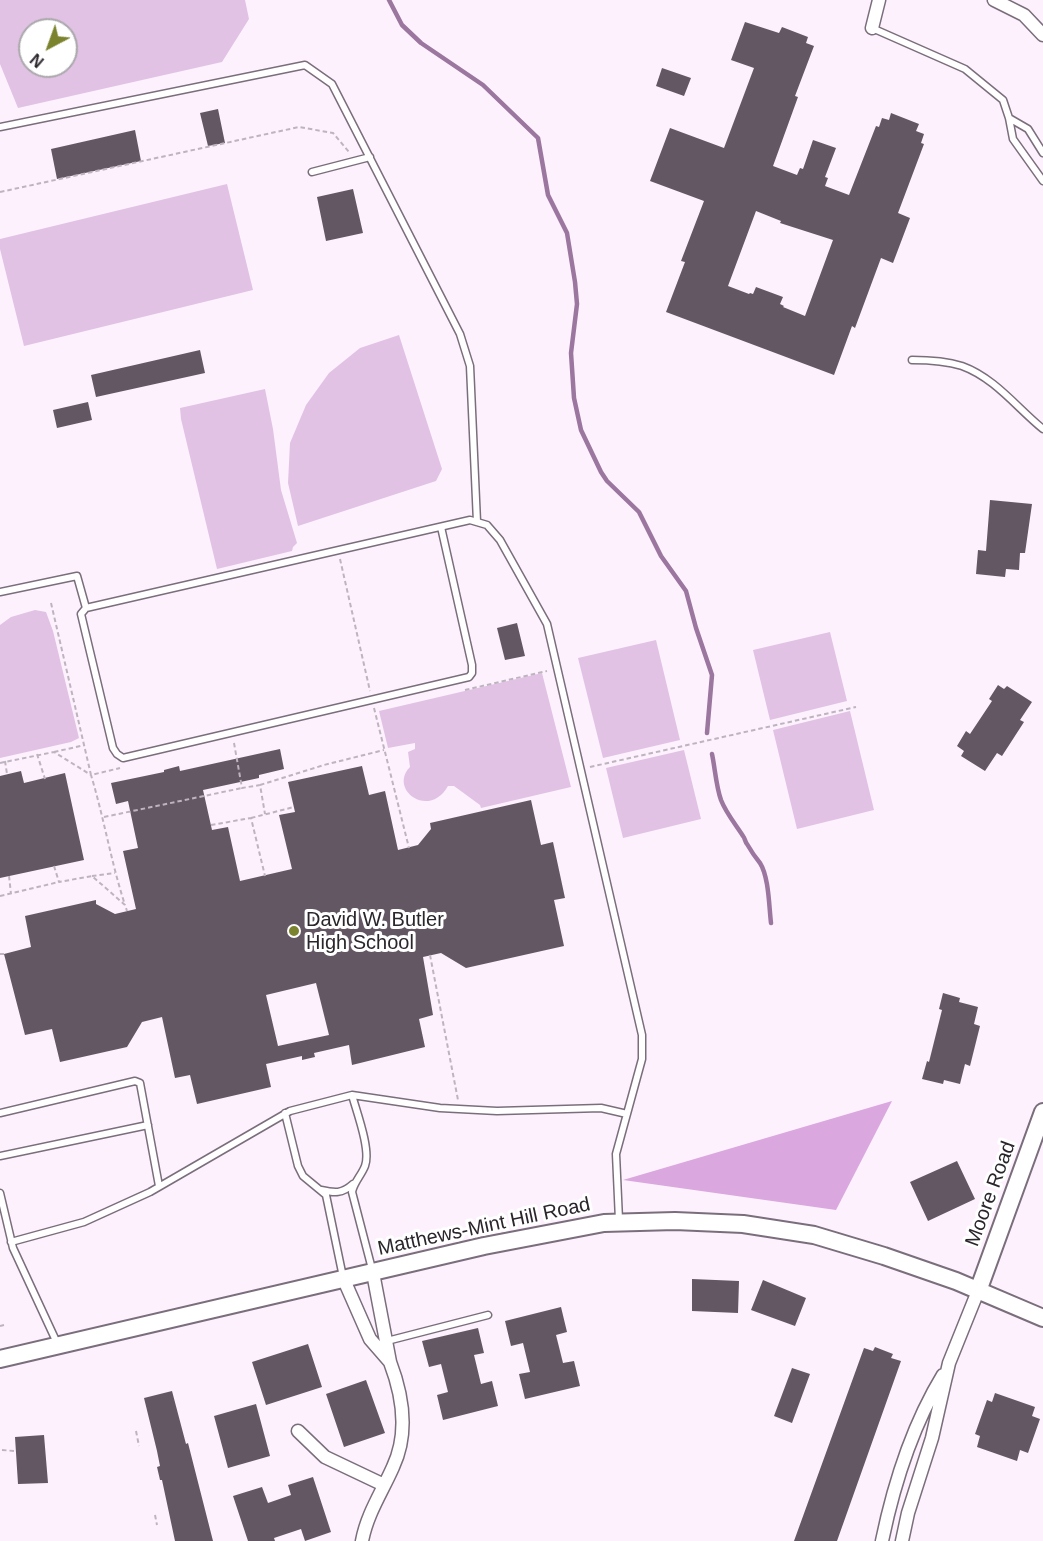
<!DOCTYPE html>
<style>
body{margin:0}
#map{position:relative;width:1043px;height:1541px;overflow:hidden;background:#fdf1fe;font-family:Arial,sans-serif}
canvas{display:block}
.north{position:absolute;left:18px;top:18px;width:60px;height:60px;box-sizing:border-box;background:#fff;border:2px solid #aaa8ab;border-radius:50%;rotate:221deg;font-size:16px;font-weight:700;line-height:24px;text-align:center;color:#2b262c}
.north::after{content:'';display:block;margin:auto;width:21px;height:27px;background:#7c832e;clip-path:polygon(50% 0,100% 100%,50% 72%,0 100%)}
</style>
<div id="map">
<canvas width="1043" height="1541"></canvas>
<div class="north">N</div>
</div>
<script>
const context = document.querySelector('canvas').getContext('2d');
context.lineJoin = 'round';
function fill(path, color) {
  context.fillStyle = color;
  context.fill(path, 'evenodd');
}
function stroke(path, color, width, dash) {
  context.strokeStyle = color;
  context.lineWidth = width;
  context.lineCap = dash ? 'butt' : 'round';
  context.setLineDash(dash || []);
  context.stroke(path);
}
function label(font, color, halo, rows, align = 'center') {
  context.font = font + ' Arial,sans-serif';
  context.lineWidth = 6;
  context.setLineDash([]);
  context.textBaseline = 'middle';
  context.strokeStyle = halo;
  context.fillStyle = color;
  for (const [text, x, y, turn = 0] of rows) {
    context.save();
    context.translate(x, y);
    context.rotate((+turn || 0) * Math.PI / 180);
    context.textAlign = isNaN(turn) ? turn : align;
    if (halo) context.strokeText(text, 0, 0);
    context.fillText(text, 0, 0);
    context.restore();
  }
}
fill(new Path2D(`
 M0 0H245L249 19 222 62 18 108 0 64ZM30 30H66V66H30Z
 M227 184 253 290 24 346 0 249V239Z
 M399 335 442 469 436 481 298 526 288 483 290 443 306 405 329 373 360 348Z
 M265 389 273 429 281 490 297 543 293 547 292 551 217 569 181 419 180 408Z
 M35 610 46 612 53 631 79 738 71 742 0 758V625L11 617Z
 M830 632 847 701 770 720 753 650Z
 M656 640 680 740 603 758 578 658Z
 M542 673 571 787 481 808 480 805 454 786H448C429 820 388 789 410 767L408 752 415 749V743L388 748 379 711Z
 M850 711 874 810 797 829 773 730Z
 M684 750 701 819 623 838 606 768Z`), '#e1c2e4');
fill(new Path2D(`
 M892 1101 836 1210 623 1180Z`), '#daa7df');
stroke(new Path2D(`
 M389 0 402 25 421 43 483 85 538 138 548 195 567 233 575 282 577 304 571 353 574 398 581 430 601 472 607 481 639 512 661 556 686 591 696 628 712 675 707 733
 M712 754C715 768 716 786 721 800 726 813 736 825 743 836 745 838 745 842 747 844 751 851 755 857 760 863 769 877 769 907 771 923`), '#9b769f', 4.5);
fill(new Path2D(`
 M745 22 779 33 782 27 808 37 806 43 814 46 795 96 798 97 773 166 797 175 800 168 803 169 813 140 836 148 825 177 828 178 825 186 849 195 876 126 879 127 882 118 889 120 891 113 919 124 916 131 924 134 921 143 924 144 898 213 910 218 893 263 881 258 855 328 852 326 834 375 666 312 685 262 681 261 704 201 650 181 670 128 724 148 754 68 731 60ZM756 211 781 221 780 223 833 240 805 316 783 307 784 306 780 304 783 297 756 287 753 294 750 293 749 294 728 286Z
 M662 68 691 78 684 96 656 86Z
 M218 109 225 143 208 146 200 113Z
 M135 130 141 161 57 179 51 149Z
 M353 189 363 233 326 241 317 197Z
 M200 350 205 373 96 397 91 375Z
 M88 402 92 420 57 428 53 410Z
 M990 500 1032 504 1025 553H1020L1019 570 1006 569 1005 577 976 574 978 550 986 551Z
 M517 623 525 656 505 660 497 628Z
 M998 685 1004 689 1007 686 1032 702 1020 720 1024 722 1002 756 997 753 985 771 961 756 964 751 957 746 966 731 970 734 992 701 989 699Z
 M280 749 284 769 259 775V778L203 790 212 830 228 827 240 881 292 869 279 815 295 812 288 782 362 766 369 795 385 791 398 850 418 845 431 829 430 823 531 800 541 845 553 842 565 898 554 900 564 946 466 968 441 953 423 957 433 1015 419 1019 425 1047 352 1065 349 1045 314 1053 315 1057 302 1060V1056L266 1064 271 1087 197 1104 190 1075 175 1078 162 1017 142 1022 127 1047 60 1062 52 1029 25 1035 4 954 31 947 25 916 96 900V904L115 914 136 909 123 851 138 848 128 801 116 804 111 783 164 772V770L179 766 180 771ZM316 983 329 1035 278 1046 266 995Z
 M21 771 24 783 65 773 84 860 0 878V776Z
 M943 993 960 998 959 1002 978 1007 974 1024 980 1026 970 1066 965 1064 960 1084 944 1080 943 1084 922 1079 927 1061 929 1062 942 1010 939 1009Z
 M957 1161 975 1199 928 1221 910 1182Z
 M692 1279 739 1281 738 1313 692 1311Z
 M763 1280 806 1298 795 1326 751 1310Z
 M561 1307 567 1332 556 1335 563 1363 574 1361 580 1386 525 1399 519 1374 530 1372 523 1343 511 1346 505 1321Z
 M478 1328 484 1353 474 1355 481 1384 492 1381 498 1406 443 1420 437 1395 448 1392 441 1364 429 1367 422 1341Z
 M308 1344 322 1387 266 1405 252 1362Z
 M875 1347 893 1354 891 1358 901 1361 837 1541H794L864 1348 873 1351Z
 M792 1368 810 1374 792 1423 774 1416Z
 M366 1380 385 1433 344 1447 326 1394Z
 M172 1391 186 1444 188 1443 213 1541H175L162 1480H160L157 1467 160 1466 157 1451 144 1398Z
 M995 1393 1035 1407 1032 1416 1040 1419 1028 1453 1020 1450 1017 1461 977 1447 980 1436 975 1434 987 1400 992 1402Z
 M256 1404 270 1456 228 1468 214 1416Z
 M44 1435 48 1483 18 1484 15 1437Z
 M313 1477 331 1532 305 1541 301 1529 274 1538 275 1541H248L233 1496 262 1487 268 1503 291 1495 288 1485Z`), '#635764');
const lane = new Path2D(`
 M872 28 965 69 1003 100 1009 118 1013 139 1043 181
 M1009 118 1028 129 1043 153
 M0 127 305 65 332 84 460 334 470 366 477 522
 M312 172 370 157
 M912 360C929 360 946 361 962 366 995 378 1017 408 1043 429
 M0 592 77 576 86 608 470 520 487 525 500 540 547 624 642 1035V1059L616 1154 619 1220
 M86 608 81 614 113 748 117 754 123 758 469 677 472 673V665L441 527
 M352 1095C357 1113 371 1150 365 1166 361 1176 354 1182 352 1192L372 1269
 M0 1113 135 1081 140 1083 159 1186
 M285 1113 298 1166 303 1176 326 1195 343 1277
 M0 1156 148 1125
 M321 1190C335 1193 342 1194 353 1184
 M0 1193 13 1248 58 1345
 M11 1242 84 1222 150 1192 290 1111 352 1095 440 1108 497 1111 601 1108 627 1114
 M387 1341 488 1315`);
const street = new Path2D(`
 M994 0 1024 15 1043 35
 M872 28 879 0
 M344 1280 370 1339 390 1362 373 1273
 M298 1431 325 1457 384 1485
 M362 1541C367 1514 382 1492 393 1467 409 1433 403 1396 390 1362
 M882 1541C894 1483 912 1426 943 1375
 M902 1541 908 1513 932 1438 949 1363 978 1291`);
const secondary = new Path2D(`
 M978 1291 1043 1112
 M0 1359 484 1246 604 1223 675 1221 743 1224 814 1235 884 1256 956 1281 1043 1318`);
stroke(lane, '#7b6e7c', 9);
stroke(street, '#7b6e7c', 15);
stroke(secondary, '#7b6e7c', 20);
stroke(new Path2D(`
 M0 192 299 127 333 133 349 152
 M340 559 370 691
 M51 603 91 775 120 768
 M465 690 547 671
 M374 708 409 848
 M234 743 242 788 260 785 265 814
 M54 752 85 745
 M37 754 45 779
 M5 761 7 774
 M0 763 54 752 91 775C104 818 111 862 125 905
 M590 767 856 707
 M260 785 324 765 384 750
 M104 817 242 788
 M251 818 294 807
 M211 825 251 818 265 876
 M54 866 59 882 92 876 125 905 127 911
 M9 876 11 894
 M92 876 115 873
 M0 896 59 882
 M0 954H4
 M430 955 458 1100
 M0 1326 4 1325
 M136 1431 139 1446
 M2 1450 14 1451
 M155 1515 157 1525`), '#beb4bf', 2, [4.5, 3]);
stroke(lane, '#fff', 6);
stroke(street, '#fff', 12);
stroke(secondary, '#fff', 16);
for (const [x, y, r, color] of [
 [294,931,6,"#7c832e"]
]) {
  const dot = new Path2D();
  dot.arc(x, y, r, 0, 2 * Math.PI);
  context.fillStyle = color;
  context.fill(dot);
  stroke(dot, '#fff', 2);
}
label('20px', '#2b262c', '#fff', [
 ["David W. Butler",306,920],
 ["High School",306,943]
], 'left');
label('20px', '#2b262c', '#fff', [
 ["Moore Road",991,1194,-70],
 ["Matthews-Mint Hill Road",484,1227,-12]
]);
</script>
